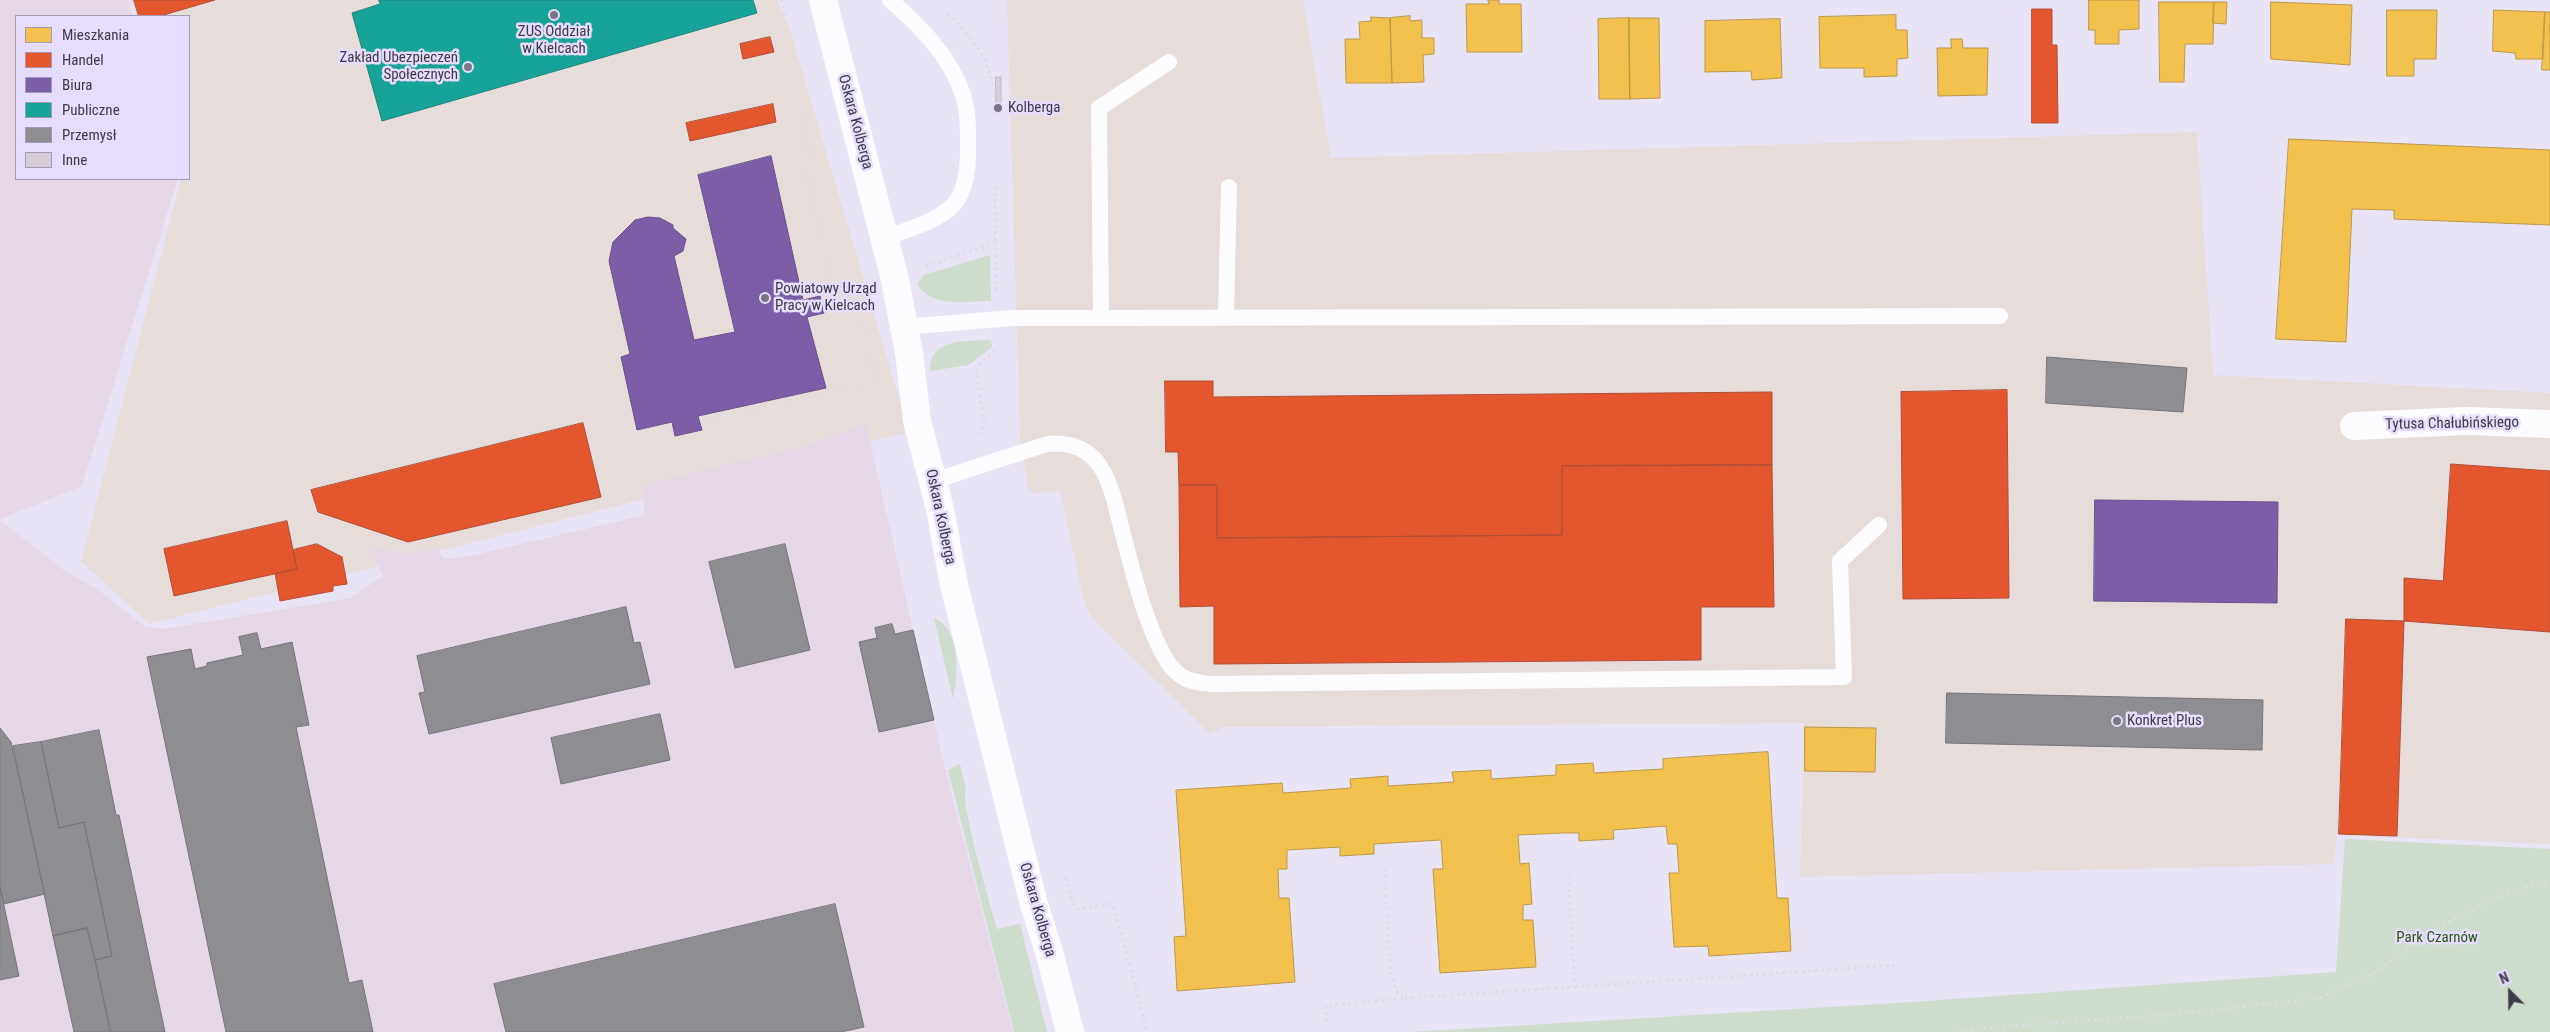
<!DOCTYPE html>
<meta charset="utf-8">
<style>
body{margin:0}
#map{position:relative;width:2550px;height:1032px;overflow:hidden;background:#e9e4f5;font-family:"Roboto Condensed",sans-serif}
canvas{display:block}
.legend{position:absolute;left:15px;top:15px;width:175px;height:165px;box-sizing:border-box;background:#e6dcfd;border:1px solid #a39bb4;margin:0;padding:6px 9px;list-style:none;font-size:15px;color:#3f3a47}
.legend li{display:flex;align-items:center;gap:10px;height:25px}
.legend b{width:25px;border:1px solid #a39bb4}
.north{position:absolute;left:2485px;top:967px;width:50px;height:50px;-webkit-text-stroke:4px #e6dcfd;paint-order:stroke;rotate:337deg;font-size:14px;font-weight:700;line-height:20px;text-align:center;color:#3f3a47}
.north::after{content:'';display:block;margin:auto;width:18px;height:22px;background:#3f3a47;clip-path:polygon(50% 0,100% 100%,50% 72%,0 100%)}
</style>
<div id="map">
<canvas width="2550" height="1032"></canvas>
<ul class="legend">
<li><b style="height:14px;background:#f2c14e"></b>Mieszkania</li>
<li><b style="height:14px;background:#e4572e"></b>Handel</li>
<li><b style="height:14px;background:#7b5ea7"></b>Biura</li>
<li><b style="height:14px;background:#17a398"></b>Publiczne</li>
<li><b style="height:14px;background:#8d8d92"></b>Przemysł</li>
<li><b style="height:14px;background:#d6cdd8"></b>Inne</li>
</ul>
<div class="north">N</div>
</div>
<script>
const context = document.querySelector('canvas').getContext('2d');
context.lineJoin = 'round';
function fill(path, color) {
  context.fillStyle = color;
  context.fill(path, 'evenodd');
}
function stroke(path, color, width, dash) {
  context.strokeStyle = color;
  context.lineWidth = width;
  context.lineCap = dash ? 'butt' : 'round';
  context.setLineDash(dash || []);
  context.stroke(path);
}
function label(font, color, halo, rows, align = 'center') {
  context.font = font + ' "Roboto Condensed",sans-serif';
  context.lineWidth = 5;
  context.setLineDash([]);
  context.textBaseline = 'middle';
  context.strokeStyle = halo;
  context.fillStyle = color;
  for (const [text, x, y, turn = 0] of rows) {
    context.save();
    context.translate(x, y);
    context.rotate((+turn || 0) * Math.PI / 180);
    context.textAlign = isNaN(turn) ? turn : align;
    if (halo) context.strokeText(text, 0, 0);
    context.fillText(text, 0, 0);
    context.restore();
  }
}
fill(new Path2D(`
 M132 0H777L790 30 909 432 149 624 81 561 181 179H189V16H136Z
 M1007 0H1303L1331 158 2197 132 2213 375 2550 393V844L2337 835 2334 864 1800 877 1804 723 1222 727 1210 734 1092 618 1085 606 1060 490 1035 494 1028 488 1020 436Z`), '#e6dcda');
fill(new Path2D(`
 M0 0H128L133 16H16V179H178L82 486 0 519Z
 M866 424 943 760 1013 1032H0V520L65 571 96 588 144 626 162 629 350 598 383 576 368 546 406 554 436 548 444 559 466 557 645 515 642 485 801 447Z`), '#e5d7e5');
fill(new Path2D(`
 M990 255 991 301C966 301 932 309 917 284L924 275Z
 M991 340 992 347 969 365 930 371C928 338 969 341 991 340Z
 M934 618C961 628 958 676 953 699Z
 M960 764 966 789C959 801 992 909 997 929L1020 924 1047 1032H1014L948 770Z
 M2345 839 2550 849V1032H1411L1912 1002 2336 972Z`), '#cddccc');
const homes = new Path2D(`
 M1488 0H1499V4H1521L1522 52H1467L1466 4H1489Z
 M2089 0H2139V29L2119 30V44H2095V30H2089Z
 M2159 2H2214L2213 44H2185L2184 82H2160Z
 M2214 2H2227L2226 24 2213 23Z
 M2271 2 2352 5 2350 65 2271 59Z
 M2387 10H2437L2436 59H2414V76H2387Z
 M2494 10 2545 12 2543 59H2516L2515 53 2493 51Z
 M2545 12H2550V70H2542Z
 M1896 15V30H1907L1908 58 1897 59V76L1864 77V68H1820L1819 17Z
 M1410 16V21L1422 20V38H1434V54L1423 55 1424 82 1392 83 1390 18Z
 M1371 17 1390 18 1392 83H1346L1345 39H1360L1359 22 1371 21Z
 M1629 18H1659L1660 98 1630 99Z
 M1629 18 1630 99H1599L1598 19Z
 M1780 19 1782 78 1752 80 1751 71 1705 72V21Z
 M1951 39H1962L1963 48H1988L1987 95 1938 96 1937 48H1951Z
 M2289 139 2550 150V225L2394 219V210L2352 209 2346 342 2276 339Z
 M1805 727 1876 728 1875 772 1805 771Z
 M1768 752 1777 898H1788L1791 951 1709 956 1708 946 1674 947 1669 873H1679L1677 844H1668L1666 826 1613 830 1614 839 1579 841V833H1563L1518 835 1520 864 1529 863 1532 904 1523 905V920H1533L1536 967 1440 973 1433 869H1443L1441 840 1374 844V854L1340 856V847L1287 850V869H1278L1279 898H1289L1295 982 1177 991 1174 937 1186 936 1176 790 1282 783 1283 793 1312 791 1351 788 1350 779 1388 776V786L1454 782 1452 772 1491 770V779L1556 775V765L1593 763 1594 773 1663 769V759Z`);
fill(homes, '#f2c14e');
stroke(homes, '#bc984c', 1);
const shops = new Path2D(`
 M134 0H215L160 16H139Z
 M2032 9H2052V45H2057L2058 123H2032Z
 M770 37 774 52 743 59 740 44Z
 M773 104 776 122 690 141 686 123Z
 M1165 381H1213V397L1772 392V465L1562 466V535L1217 538V485H1179L1178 452H1166Z
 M2007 390 2009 598 1903 599 1901 392Z
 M583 423 601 497 408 542 318 512 311 490Z
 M2451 464 2550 471V632L2404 621V578L2443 581Z
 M1772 465 1774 607H1701V660L1214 664V606L1180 607 1179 485H1217V538L1562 535V466Z
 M287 521 297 569 174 596 164 549Z
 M317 544 342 557 347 584 333 586V591L280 601 275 573 297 569 293 550Z
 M2346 619 2404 621 2397 836 2339 834Z`);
fill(shops, '#e4572e');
stroke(shops, '#b24e36', 1);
const offices = new Path2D(`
 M771 156 803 300 820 296 824 313 807 317 826 388 698 416 702 430 675 436 672 422 637 430 621 357 630 354 609 261 613 242 635 220 648 217 660 218 673 225V228L686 239 683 251 674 256 694 340 735 332 698 175Z
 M2095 500 2278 502 2277 603 2094 601Z`);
fill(offices, '#7b5ea7');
stroke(offices, '#69538a', 1);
const public = new Path2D(`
 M379 0H753L757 13 382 121 352 13 380 4Z`);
fill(public, '#17a398');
stroke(public, '#238480', 1);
const industry = new Path2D(`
 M2047 357 2187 368 2183 412 2046 403Z
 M785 544 810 650 735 668 709 562Z
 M626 607 634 643 640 642 650 684 429 734 419 693 425 692 417 656Z
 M892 624 895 634 913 630 934 720 879 732 859 642 877 638 875 628Z
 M257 633 261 649 292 642 309 725 296 727 349 983 362 980 373 1032H226L147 657 191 649 195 669 207 666V663L243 655 239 637Z
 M1947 693 2263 700 2262 750 1946 743Z
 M660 714 670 760 561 784 551 738Z
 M0 728 11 742 45 894 4 904 0 887Z
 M99 730 116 815H119L165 1032H111L95 960 112 956 84 822 59 828 41 742Z
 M41 742 59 828 84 822 112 956 95 960 87 928 53 936 13 746Z
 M0 887 19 976 0 980Z
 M835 904 864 1027 841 1032H506L494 984Z
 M87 928 95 960 110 1032H74L53 936Z`);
fill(industry, '#8d8d92');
stroke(industry, '#76747c', 1);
const building = new Path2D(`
 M996 77H1001V112H996Z`);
fill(building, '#d6cdd8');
stroke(building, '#c1b8c2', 1);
stroke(new Path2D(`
 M781 0 785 15
 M948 13C973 39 988 55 994 92
 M803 118 809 154 806 173 834 299 863 292
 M995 186V243
 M926 266 995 243 996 292
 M700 421 876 382 856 295
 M981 435 984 422 976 371 981 363 999 348
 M1065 878 1074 906 1078 909 1110 904 1115 910 1147 1032
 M1575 987 1896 965
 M1405 998 1575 987 1568 871
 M1327 1022 1326 1006 1405 998 1398 993 1391 976 1384 865
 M1958 1032 1996 1027 2167 1015 2320 998 2374 973 2423 936 2478 906 2528 886 2550 882`), '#dddce1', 3, [2.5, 4]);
stroke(new Path2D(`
 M885 238C906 230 933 223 950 208 965 195 967 174 968 156 968 137 969 114 963 95 951 57 920 26 890 0
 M1226 316 1229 187
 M1101 318 2000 316
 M904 327 1012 318H1101L1099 108 1169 62
 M933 481 1047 444C1108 438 1112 495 1124 538 1133 573 1142 608 1156 640 1163 654 1169 669 1183 677 1192 683 1202 683 1212 684L1844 677 1840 561 1879 525`), '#fcfbfe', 16);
stroke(new Path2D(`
 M823 0 895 280 909 353 917 421 940 509 954 585 1033 901 1050 955 1070 1032
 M2354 426 2467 421 2550 424`), '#fcfbfe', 28);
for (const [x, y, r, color] of [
 [554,15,5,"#7a7684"],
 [468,67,5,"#7a7684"],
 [998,108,5,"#7a7684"],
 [765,298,5,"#7a7684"],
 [2117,721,5,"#7a7684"]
]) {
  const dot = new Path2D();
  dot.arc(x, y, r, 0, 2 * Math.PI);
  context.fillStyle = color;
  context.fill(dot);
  stroke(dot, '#e6dcfd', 2);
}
label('15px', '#3f3a47', '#e6dcfd', [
 ["ZUS Oddział",554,32,"center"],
 ["w Kielcach",554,49,"center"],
 ["Zakład Ubezpieczeń",458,58,"right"],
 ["Społecznych",458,75,"right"],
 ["Kolberga",1008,108],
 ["Powiatowy Urząd",775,289],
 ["Pracy w Kielcach",775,306],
 ["Konkret Plus",2127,721]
], 'left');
label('15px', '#3f3a47', '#e6dcfd', [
 ["Oskara Kolberga",855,122,75],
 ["Tytusa Chałubińskiego",2452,424,-1],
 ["Oskara Kolberga",940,517,78],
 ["Oskara Kolberga",1037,910,74]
]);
label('15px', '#29560f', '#e6dcfd', [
 ["Park Czarnów",2437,938]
]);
</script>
